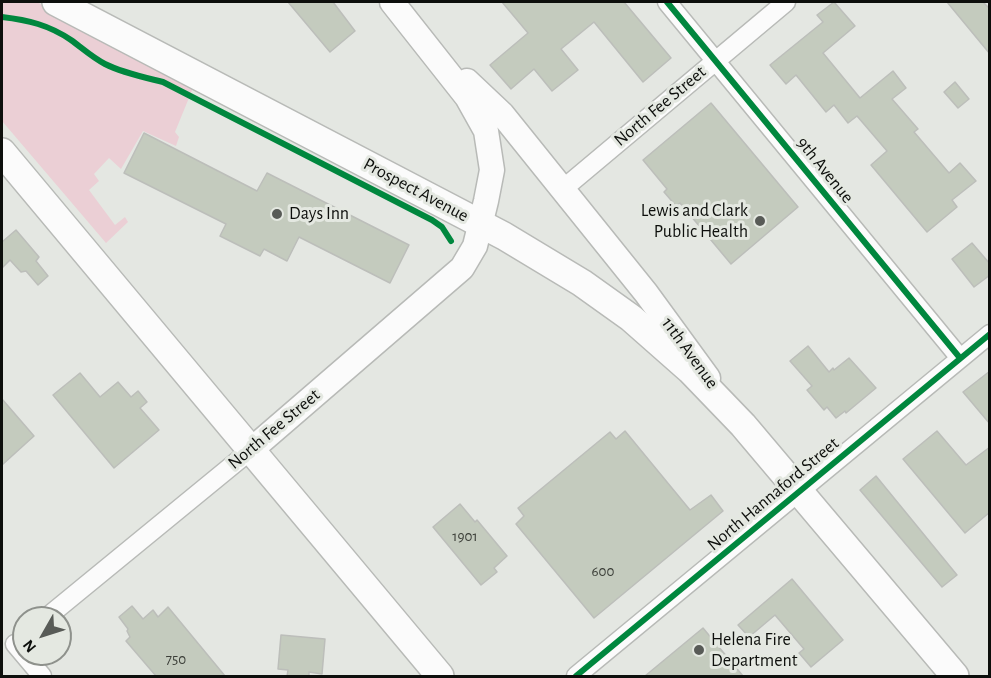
<!DOCTYPE html>
<style>
body{margin:0}
#map{position:relative;width:991px;height:678px;overflow:hidden;background:#e4e7e2;font-family:"Alegreya Sans",sans-serif}
canvas{display:block}
.frame{position:absolute;inset:0;border:3px solid #0d0f0c;pointer-events:none}
.north{position:absolute;left:12px;top:606px;width:60px;height:60px;box-sizing:border-box;background:#e4e8e1;border:2px solid #8e918c;border-radius:50%;rotate:231deg;font-size:16px;font-weight:700;line-height:24px;text-align:center;color:#0d0f0c}
.north::after{content:'';display:block;margin:auto;width:21px;height:27px;background:#585b57;clip-path:polygon(50% 0,100% 100%,50% 72%,0 100%)}
</style>
<div id="map">
<canvas width="991" height="678"></canvas>
<div class="frame"></div>
<div class="north">N</div>
</div>
<script>
const context = document.querySelector('canvas').getContext('2d');
context.lineJoin = 'round';
function fill(path, color) {
  context.fillStyle = color;
  context.fill(path, 'evenodd');
}
function stroke(path, color, width, dash) {
  context.strokeStyle = color;
  context.lineWidth = width;
  context.lineCap = dash ? 'butt' : 'round';
  context.setLineDash(dash || []);
  context.stroke(path);
}
function label(font, color, halo, rows, align = 'center') {
  context.font = font + ' "Alegreya Sans",sans-serif';
  context.lineWidth = 6;
  context.setLineDash([]);
  context.textBaseline = 'middle';
  context.strokeStyle = halo;
  context.fillStyle = color;
  for (const [text, x, y, turn = 0] of rows) {
    context.save();
    context.translate(x, y);
    context.rotate((+turn || 0) * Math.PI / 180);
    context.textAlign = isNaN(turn) ? turn : align;
    if (halo) context.strokeText(text, 0, 0);
    context.fillText(text, 0, 0);
    context.restore();
  }
}
fill(new Path2D(`
 M2 2H37L193 88 175 132 179 137 176 146 143 131 121 169 109 158 94 174 99 181 89 190 115 225 125 217 128 222 106 243 2 121Z`), '#ebcfd5');
const building = new Path2D(`
 M288 2H333L355 31 330 52Z
 M502 2H624L671 58 643 82 594 22 561 49 578 70 552 91 534 69 511 89 490 65 528 33Z
 M834 2 855 26 823 53 860 98 893 71 906 88 892 99 918 129 914 132 949 173 960 163 976 181 952 200 957 207 927 232 871 165 887 151 857 116 848 123 834 105 826 112 796 75 786 84 770 65 823 22 817 15Z
 M947 2H983L990 9V54Z
 M955 82 969 99 958 108 944 92Z
 M711 103 798 207 731 264 680 203 676 206 664 192 667 189 643 160Z
 M144 133 257 191 267 173 409 245 390 283 299 237 287 261 264 249 260 256 220 236 226 224 124 173Z
 M16 230 39 257 36 261 48 276 38 285 26 271 21 272 10 260 2 268V242Z
 M972 243 990 264V275L974 287 952 259Z
 M808 346 829 372 833 368 834 370 849 358 876 388 846 413 845 411 836 418 827 407 824 410 807 390 812 386 790 361Z
 M990 371V424L963 392Z
 M80 373 100 397 118 382 131 397 138 391 147 402 140 408 159 430 114 468 53 395Z
 M2 399 34 436 2 465Z
 M625 431 690 510 711 495 723 511 594 618 516 524 524 516 518 508 610 432 616 439Z
 M937 431 966 465 990 447V512L965 533 903 459Z
 M876 476 957 575 942 587 860 490Z
 M460 504 475 522 477 520 507 556 494 568 497 572 481 585 433 527Z
 M792 579 843 640 811 667 799 653 804 649 775 615 749 637 738 625Z
 M132 606 143 619 153 610 158 617 168 607 225 676H156L126 641 130 637 127 631 128 629 119 617Z
 M703 628 743 676H645Z
 M281 635 325 639 322 674 309 672V676H287L288 670 278 669Z`);
fill(building, '#c4cbbe');
stroke(building, '#bcbeba', 1.5);
const minor = new Path2D(`
 M667 2 960 358
 M563 189 786 2
 M46 618 251 450
 M15 644 42 676
 M576 676 990 334`);
const major = new Path2D(`
 M467 81 502 114 646 293 708 378
 M251 450 462 268 475 246 486 201 492 170 486 131 467 97 392 2`);
const highway = new Path2D(`
 M56 2 504 236 582 283 631 318 690 370 743 425 955 676
 M2 152 440 676`);
stroke(minor, '#b8bab7', 21);
stroke(major, '#b8bab7', 27);
stroke(highway, '#b8bab7', 30);
stroke(minor, '#fbfbfb', 18);
stroke(major, '#fbfbfb', 24);
stroke(highway, '#fbfbfb', 27);
stroke(new Path2D(`
 M667 2 960 358
 M2 17C28 20 49 25 71 40 82 48 93 58 105 64 123 73 143 77 163 82L432 220 442 227 451 241
 M576 676 990 334`), '#00873e', 6);
for (const [x, y, r, color] of [
 [277,214,6,"#585b57"],
 [760,221,6,"#585b57"],
 [699,650,6,"#585b57"]
]) {
  const dot = new Path2D();
  dot.arc(x, y, r, 0, 2 * Math.PI);
  context.fillStyle = color;
  context.fill(dot);
  stroke(dot, '#e4e8e1', 2);
}
label('15px', '#3b3e38', null, [
 ["1901",465,536],
 ["600",603,571],
 ["750",176,659]
]);
label('18px', '#0d0f0c', '#e4e8e1', [
 ["North Fee Street",660,106,-40],
 ["9th Avenue",825,170,51],
 ["Prospect Avenue",416,190,28],
 ["11th Avenue",690,353,54],
 ["North Fee Street",274,429,-40],
 ["North Hannaford Street",773,494,-40]
]);
label('18px', '#0d0f0c', '#e4e8e1', [
 ["Lewis and Clark",748,211,"right"],
 ["Public Health",748,232,"right"],
 ["Days Inn",289,214],
 ["Helena Fire",711,640],
 ["Department",711,661]
], 'left');
</script>
